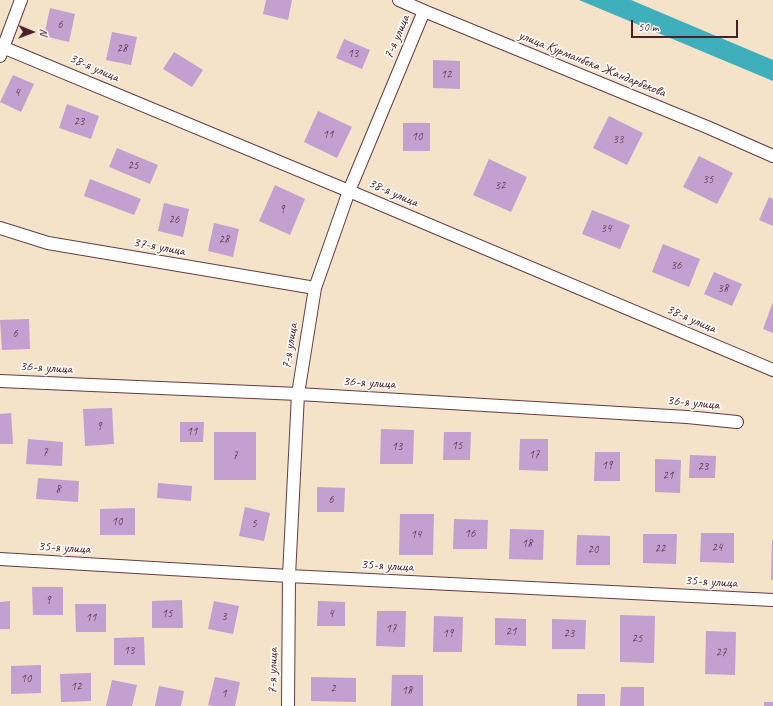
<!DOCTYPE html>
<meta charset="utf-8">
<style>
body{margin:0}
#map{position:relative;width:773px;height:706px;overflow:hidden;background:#f4e2c9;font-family:Caveat,sans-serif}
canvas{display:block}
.north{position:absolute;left:12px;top:12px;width:40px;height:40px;-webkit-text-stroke:3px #fdfcf7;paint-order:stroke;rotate:91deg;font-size:11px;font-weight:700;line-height:16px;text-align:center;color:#4a1f2b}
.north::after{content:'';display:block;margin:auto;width:14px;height:18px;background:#4a1f2b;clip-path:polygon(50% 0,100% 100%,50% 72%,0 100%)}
.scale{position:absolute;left:631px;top:20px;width:107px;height:18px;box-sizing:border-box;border:2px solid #4a1f2b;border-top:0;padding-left:5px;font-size:12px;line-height:14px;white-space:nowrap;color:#4a1f2b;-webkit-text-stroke:3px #fdfcf7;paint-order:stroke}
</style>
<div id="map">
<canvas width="773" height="706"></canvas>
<div class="north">N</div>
<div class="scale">50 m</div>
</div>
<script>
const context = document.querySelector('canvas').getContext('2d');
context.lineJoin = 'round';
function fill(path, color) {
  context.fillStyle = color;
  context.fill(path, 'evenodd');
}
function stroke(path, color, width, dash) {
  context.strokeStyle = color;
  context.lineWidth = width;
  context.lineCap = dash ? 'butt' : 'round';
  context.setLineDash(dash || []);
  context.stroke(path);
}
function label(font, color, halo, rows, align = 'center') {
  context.font = font + ' Caveat,sans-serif';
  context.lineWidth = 3.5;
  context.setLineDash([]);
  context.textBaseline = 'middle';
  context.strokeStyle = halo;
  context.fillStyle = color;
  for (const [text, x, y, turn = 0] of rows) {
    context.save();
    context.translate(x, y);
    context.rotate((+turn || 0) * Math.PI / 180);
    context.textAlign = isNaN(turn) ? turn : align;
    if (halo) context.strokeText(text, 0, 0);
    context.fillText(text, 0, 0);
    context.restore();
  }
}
fill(new Path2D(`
 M579 0H631L773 60V81Z`), '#40afbc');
fill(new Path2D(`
 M266 0H292L288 20 263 14Z
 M50 8 75 14 69 42 44 36Z
 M112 32 137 37 131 65 106 60Z
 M344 39 370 50 362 69 336 58Z
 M174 52 203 70 192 87 163 69Z
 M433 60 460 61V89L433 88Z
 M13 75 34 84 21 112 0 102Z
 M67 104 99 116 91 139 59 128Z
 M318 111 352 127 337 158 304 142Z
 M609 116 643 133 627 165 593 148Z
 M403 123H430V151H403Z
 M117 148 158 165 150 184 109 167Z
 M699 156 733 173 717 204 683 187Z
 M489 159 527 177 511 212 473 195Z
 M90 179 141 199 134 215 84 196Z
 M275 185 305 199 290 235 259 221Z
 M769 197 773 199V226L759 220Z
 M164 203 189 209 183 237 158 231Z
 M592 210 630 225 620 249 582 234Z
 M214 223 239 229 233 257 208 251Z
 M663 244 700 259 689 287 652 272Z
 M714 272 742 284 732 306 704 294Z
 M773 302V333L763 329Z
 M29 319 30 349 2 350 0 320Z
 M112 408 114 444 85 446 83 409Z
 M11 413 13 444H0V414Z
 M180 422H204L203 442H180Z
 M381 429 414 430 413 464H380Z
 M214 432H256V480H214Z
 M444 432H471L470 460H443Z
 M28 439 63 442 62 466 26 464Z
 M520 439H548V471L519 470Z
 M595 452H620V481H594Z
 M690 455 716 456 715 478H689Z
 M655 459 681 460 680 493 655 492Z
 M38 478 79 481 78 502 36 499Z
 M158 483 192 486 191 501 157 498Z
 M317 487 345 488 344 512H317Z
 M245 507 270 513 264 541 239 536Z
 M135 508V535H100V509Z
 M400 514H434L433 555H399Z
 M454 519 488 520 487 549H453Z
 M510 529 544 530 543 560 509 559Z
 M701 533H734V563L700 562Z
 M643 534H677L676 564 643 563Z
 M577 535 610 536V565H576Z
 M772 540H773V580H771Z
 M32 587H63V615H33Z
 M182 600 183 628H152V601Z
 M10 601V629H0V602Z
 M214 601 239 606 233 634 208 629Z
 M318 601 345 602V626H317Z
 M75 604H106V632H76Z
 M377 611H406L405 647 376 646Z
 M620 615 655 616 654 663 620 662Z
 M434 616 463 617 462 652H433Z
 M495 618 526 619V646L495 645Z
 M552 619 586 620 585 649H552Z
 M706 631 736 632 735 675 705 674Z
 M144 637 145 665H114V638Z
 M41 665V693L11 694V666Z
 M91 673V701L61 702 60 674Z
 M392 675H423V706H391Z
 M215 677 240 682 235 706H213L208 705Z
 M311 677 356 678V702L311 701Z
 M112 680 137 685 132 706H106Z
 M159 686 184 691 181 706H155Z
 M621 687H644V706H620Z
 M577 694H605V706H577Z
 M764 702H773V706H764Z`), '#c4a0d0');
const street = new Path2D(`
 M399 0 424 11 707 127 773 156
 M0 46 349 191 773 370
 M0 56 21 0
 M0 228 48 243 315 288
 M0 381 298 394 687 417 737 422
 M0 559 289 576 773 600
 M288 706 289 576 298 394 315 288 349 191 424 11`);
stroke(street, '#643c43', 14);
stroke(street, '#fff', 12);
label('12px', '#683f54', null, [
 ["6",60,25],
 ["28",122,49],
 ["13",353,54],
 ["12",446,75],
 ["4",17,93],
 ["23",79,122],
 ["11",328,135],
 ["10",417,137],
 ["33",618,140],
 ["25",133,166],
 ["35",708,180],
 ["32",500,186],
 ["9",282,210],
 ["26",174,220],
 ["34",606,229],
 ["28",224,240],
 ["36",676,266],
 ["38",723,289],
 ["6",15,334],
 ["9",99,427],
 ["11",192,432],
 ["15",457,446],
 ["13",397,447],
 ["7",45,453],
 ["17",534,455],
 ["7",235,456],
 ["19",607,466],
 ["23",703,467],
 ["21",668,476],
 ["8",58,490],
 ["6",331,500],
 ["10",117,522],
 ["5",254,524],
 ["16",470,534],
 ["14",416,535],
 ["18",527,544],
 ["24",717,548],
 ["22",660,549],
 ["20",593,550],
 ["9",48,601],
 ["15",167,614],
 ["4",331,614],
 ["3",224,617],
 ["11",91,618],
 ["17",391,629],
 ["21",511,632],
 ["19",448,634],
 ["23",569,634],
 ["25",637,639],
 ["13",129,651],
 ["27",721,653],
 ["10",26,679],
 ["12",76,687],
 ["2",333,689],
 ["18",407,691],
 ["1",224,694]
]);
label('14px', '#4a1f2b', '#fdfcf7', [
 ["7-я улица",397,37,-67],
 ["улица Курманбека Жандарбекова",592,64,22],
 ["38-я улица",94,68,23],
 ["38-я улица",393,193,23],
 ["37-я улица",159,247,10],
 ["38-я улица",691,319,23],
 ["7-я улица",290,346,-81],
 ["36-я улица",46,368,3],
 ["36-я улица",369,383,3],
 ["36-я улица",693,403,5],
 ["35-я улица",64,548,3],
 ["35-я улица",387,566,3],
 ["35-я улица",711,582,3],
 ["7-я улица",273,671,-89]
]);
</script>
